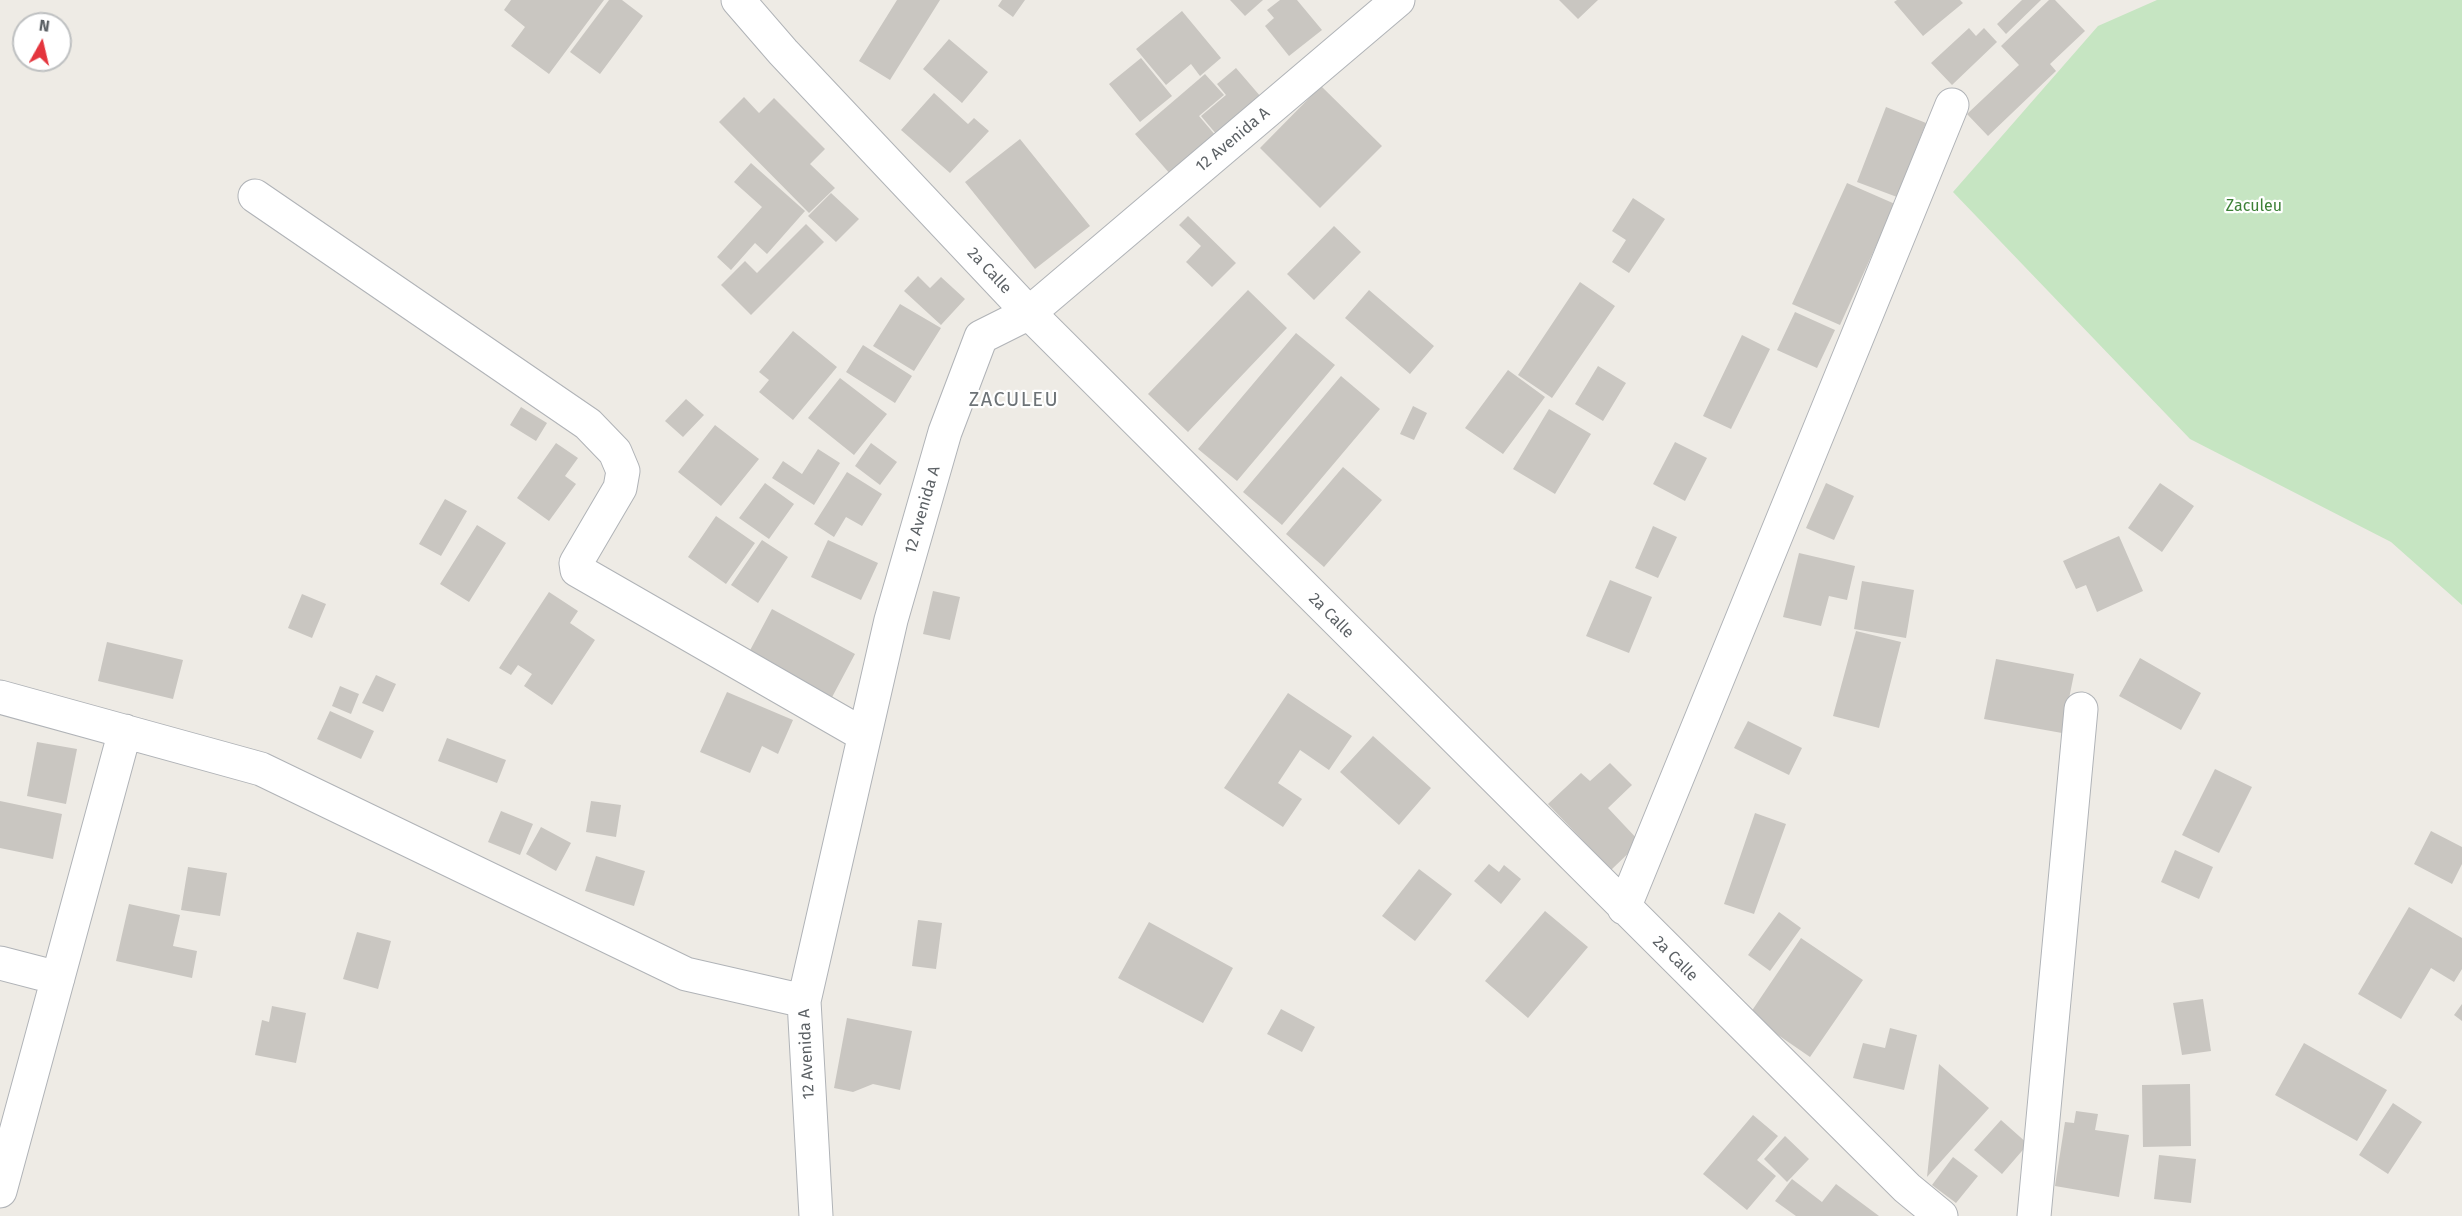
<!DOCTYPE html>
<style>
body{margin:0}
#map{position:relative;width:2462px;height:1216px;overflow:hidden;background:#eeebe5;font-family:"Fira Sans",sans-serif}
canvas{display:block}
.north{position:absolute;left:12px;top:12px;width:60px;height:60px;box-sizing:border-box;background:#fff;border:2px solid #bec0c1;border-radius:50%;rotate:8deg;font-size:16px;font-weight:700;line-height:24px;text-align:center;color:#5c6165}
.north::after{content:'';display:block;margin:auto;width:21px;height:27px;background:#e4353d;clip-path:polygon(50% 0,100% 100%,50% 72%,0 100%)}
</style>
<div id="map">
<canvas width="2462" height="1216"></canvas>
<div class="north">N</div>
</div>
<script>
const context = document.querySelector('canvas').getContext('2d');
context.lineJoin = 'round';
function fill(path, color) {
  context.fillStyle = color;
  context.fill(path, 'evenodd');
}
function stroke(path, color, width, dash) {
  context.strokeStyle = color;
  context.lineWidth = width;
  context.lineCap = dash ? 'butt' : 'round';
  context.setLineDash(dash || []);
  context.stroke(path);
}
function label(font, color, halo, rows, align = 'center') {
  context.font = font + ' "Fira Sans",sans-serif';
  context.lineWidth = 4.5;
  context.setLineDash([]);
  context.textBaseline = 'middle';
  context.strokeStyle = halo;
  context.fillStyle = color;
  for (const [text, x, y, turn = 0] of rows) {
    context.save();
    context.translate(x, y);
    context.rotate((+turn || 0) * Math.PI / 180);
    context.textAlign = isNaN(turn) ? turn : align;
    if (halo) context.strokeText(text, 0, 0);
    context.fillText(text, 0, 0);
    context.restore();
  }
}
fill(new Path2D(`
 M2157 0H2462V605L2391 542 2190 439 1953 192 2098 26Z`), '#c6e5c2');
fill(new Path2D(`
 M511 0H604L549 74 511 46 525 27 504 10Z
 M609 0H622L643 16 600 74 570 52Z
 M897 0H940L890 80 859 61Z
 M1002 0H1025L1013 17 998 6Z
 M1230 0H1263L1245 16Z
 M1280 0H1297L1322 30 1289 56 1265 26 1274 18 1267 10Z
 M1559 0H1598L1578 19Z
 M1897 0H1960L1963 3 1923 36 1894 2Z
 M2022 0H2041L2006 34 1997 24Z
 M2049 0H2055L2085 31 2050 64 2056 71 1988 136 1967 114 2019 65 2001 46Z
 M1182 11 1221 58 1200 76 1191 64 1166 85 1136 49Z
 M1969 28 1976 36 1984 28 1997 42 1952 85 1931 63Z
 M949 39 988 72 962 103 923 69Z
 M1141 58 1172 96 1140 122 1109 84Z
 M1236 68 1261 97 1217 135 1201 116 1226 95 1217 84Z
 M1205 74 1224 95 1199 116 1216 136 1171 175 1135 134Z
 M1321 86 1382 146 1320 208 1260 148Z
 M934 93 968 124 974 118 989 131 950 173 901 130Z
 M744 97 759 113 774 98 825 149 810 164 835 188 809 213 719 122Z
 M1886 107 1926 123 1897 197 1857 182Z
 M1020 139 1090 226 1035 269 965 182Z
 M751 163 805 211 767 254 755 243 731 270 717 257 762 207 734 182Z
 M1847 183 1895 204 1840 325 1792 304Z
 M831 193 859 219 836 242 808 216Z
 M1633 198 1665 219 1629 273 1612 262 1626 240 1612 231Z
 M1188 216 1236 263 1212 287 1186 262 1201 246 1179 225Z
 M806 224 824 242 751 315 721 285 745 261 757 273Z
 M1334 226 1361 252 1314 300 1287 274Z
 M918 276 930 288 941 277 965 299 941 325 904 291Z
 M1580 282 1615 306 1552 398 1518 375Z
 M1248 290 1287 328 1188 432 1148 394Z
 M1369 290 1434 346 1410 374 1345 318Z
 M900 304 941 328 914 371 873 346Z
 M1795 312 1835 330 1817 368 1777 350Z
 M793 331 837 367 793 420 759 392 769 380 759 372Z
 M1296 333 1335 365 1237 481 1198 449Z
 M1742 335 1770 349 1731 429 1703 416Z
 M863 345 912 376 895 403 846 372Z
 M1598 366 1626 383 1603 421 1575 404Z
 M1508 370 1545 397 1503 454 1465 428Z
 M1341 376 1380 409 1282 525 1243 492Z
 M840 378 887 414 854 455 808 418Z
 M686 399 704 415 683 437 665 421Z
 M1413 406 1427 413 1414 440 1400 434Z
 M521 407 547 423 536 441 510 425Z
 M1549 409 1591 434 1555 494 1513 469Z
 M715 425 759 459 721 506 678 472Z
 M1675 442 1707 458 1685 501 1653 484Z
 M556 443 578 458 565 476 576 484 549 521 517 498Z
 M871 443 897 462 880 485 855 466Z
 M818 449 840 463 814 505 772 478 783 461 802 474Z
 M1343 467 1382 500 1324 567 1286 534Z
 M847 472 882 494 862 526 846 517 834 537 814 524Z
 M765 483 794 504 769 539 739 518Z
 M1826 483 1854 496 1834 540 1806 528Z
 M2160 483 2194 506 2162 552 2128 528Z
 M445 499 467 511 441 556 419 544Z
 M716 516 755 543 726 584 688 557Z
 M477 525 506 543 469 602 440 584Z
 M1653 526 1677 537 1658 578 1635 568Z
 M2119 536 2143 591 2097 612 2086 585 2076 589 2063 561Z
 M762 540 788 557 758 603 731 585Z
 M828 540 878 563 861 600 811 577Z
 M1799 553 1855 566 1847 600 1829 596 1821 626 1783 617Z
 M1610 580 1652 597 1629 653 1586 636Z
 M1862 581 1914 590 1906 638 1854 629Z
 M933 591 960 597 950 640 923 634Z
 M549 592 578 611 570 623 595 640 552 705 524 686 532 674 518 665 511 675 499 668Z
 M302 594 326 604 312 638 288 628Z
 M772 609 855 654 830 701 747 656Z
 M1856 631 1901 642 1879 728 1833 716Z
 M107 642 183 660 173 699 98 681Z
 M2140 658 2201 693 2181 730 2119 696Z
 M1996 659 2074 674 2062 733 1984 719Z
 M376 675 396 684 383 712 362 703Z
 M340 686 359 694 351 714 332 706Z
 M727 692 793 720 778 754 762 746 750 773 700 752Z
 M1288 693 1352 736 1329 770 1300 750 1278 783 1302 799 1283 827 1224 788Z
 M330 711 374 731 361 759 317 739Z
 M1748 721 1802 748 1789 775 1734 748Z
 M1373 736 1431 788 1399 825 1340 772Z
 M447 738 506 760 497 783 438 761Z
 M37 742 77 749 66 804 27 796Z
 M1610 763 1632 785 1608 808 1640 842 1611 870 1548 804 1581 773 1590 781Z
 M2215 769 2252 787 2219 853 2182 835Z
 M0 801 62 814 53 859 0 848Z
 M591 801 621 805 616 837 586 832Z
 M501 811 533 824 520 855 488 842Z
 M1755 813 1786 824 1754 914 1724 904Z
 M541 827 571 843 556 871 526 854Z
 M2431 831 2462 847V864L2452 884 2414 864Z
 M2175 850 2213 867 2199 899 2161 882Z
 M596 856 645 871 634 906 585 891Z
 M1489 864 1499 872 1504 865 1521 879 1501 904 1474 881Z
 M188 867 227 873 220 916 181 910Z
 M1419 869 1452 894 1415 941 1382 916Z
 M129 904 180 915 173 946 197 951 192 978 116 961Z
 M2409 907 2462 938V969L2454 982 2431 968 2401 1019 2358 994Z
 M1545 911 1588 947 1528 1018 1485 981Z
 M1779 912 1801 928 1770 971 1748 955Z
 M918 920 942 923 936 969 912 966Z
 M1149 922 1233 968 1203 1023 1118 978Z
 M357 932 391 941 378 989 343 979Z
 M1801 938 1863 980 1810 1057 1749 1015Z
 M2203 999 2211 1051 2182 1055 2173 1003Z
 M2462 1004V1021L2454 1015Z
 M272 1006 306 1013 296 1063 255 1055 262 1020 269 1022Z
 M1281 1009 1315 1027 1302 1052 1267 1034Z
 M847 1018 912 1031 900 1090 873 1084 853 1092 834 1088Z
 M1890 1028 1917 1035 1904 1090 1853 1078 1863 1043 1885 1048Z
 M2304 1043 2387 1090 2357 1141 2275 1095Z
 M1939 1064 1989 1108 1927 1177Z
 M2190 1084 2191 1146 2143 1147 2142 1085Z
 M2393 1103 2422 1122 2388 1174 2359 1155Z
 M2076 1111 2098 1114 2095 1130 2129 1135 2119 1197 2055 1186 2065 1122 2074 1123Z
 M1753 1115 1778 1136 1757 1160 1776 1176 1747 1210 1703 1174Z
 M2001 1120 2028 1144 2002 1174 1974 1150Z
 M1785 1136 1809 1159 1787 1182 1764 1159Z
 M2159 1155 2196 1159 2191 1203 2154 1199Z
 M1953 1157 1978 1176 1956 1203 1932 1185Z
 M1792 1179 1822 1202 1836 1184 1879 1216H1796L1775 1201Z`), '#c9c6c1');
const minor = new Path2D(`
 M738 0 783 52 1029 313 1907 1188 1941 1216
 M255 196 588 424 615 452 623 471 620 488 576 563 577 570 864 735
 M0 697 261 769 686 974 804 1001
 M1624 908 1952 105
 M0 963 58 978
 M0 1191 125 731
 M816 1216 804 1001 891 620 945 432 981 337 1029 313 1398 0
 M2034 1216 2081 709`);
stroke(minor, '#b0b3b7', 35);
stroke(minor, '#fff', 33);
label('16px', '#5c6165', '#fff', [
 ["12 Avenida A",1233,140,-40],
 ["2a Calle",989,271,47],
 ["12 Avenida A",923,510,-74],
 ["2a Calle",1331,616,45],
 ["2a Calle",1675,959,45],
 ["12 Avenida A",807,1054,-93]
]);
label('16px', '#3d8137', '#fff', [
 ["Zaculeu",2254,207]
]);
context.letterSpacing = '1.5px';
label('20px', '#6d7377', '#fff', [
 ["ZACULEU",1014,400]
]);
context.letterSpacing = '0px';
</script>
